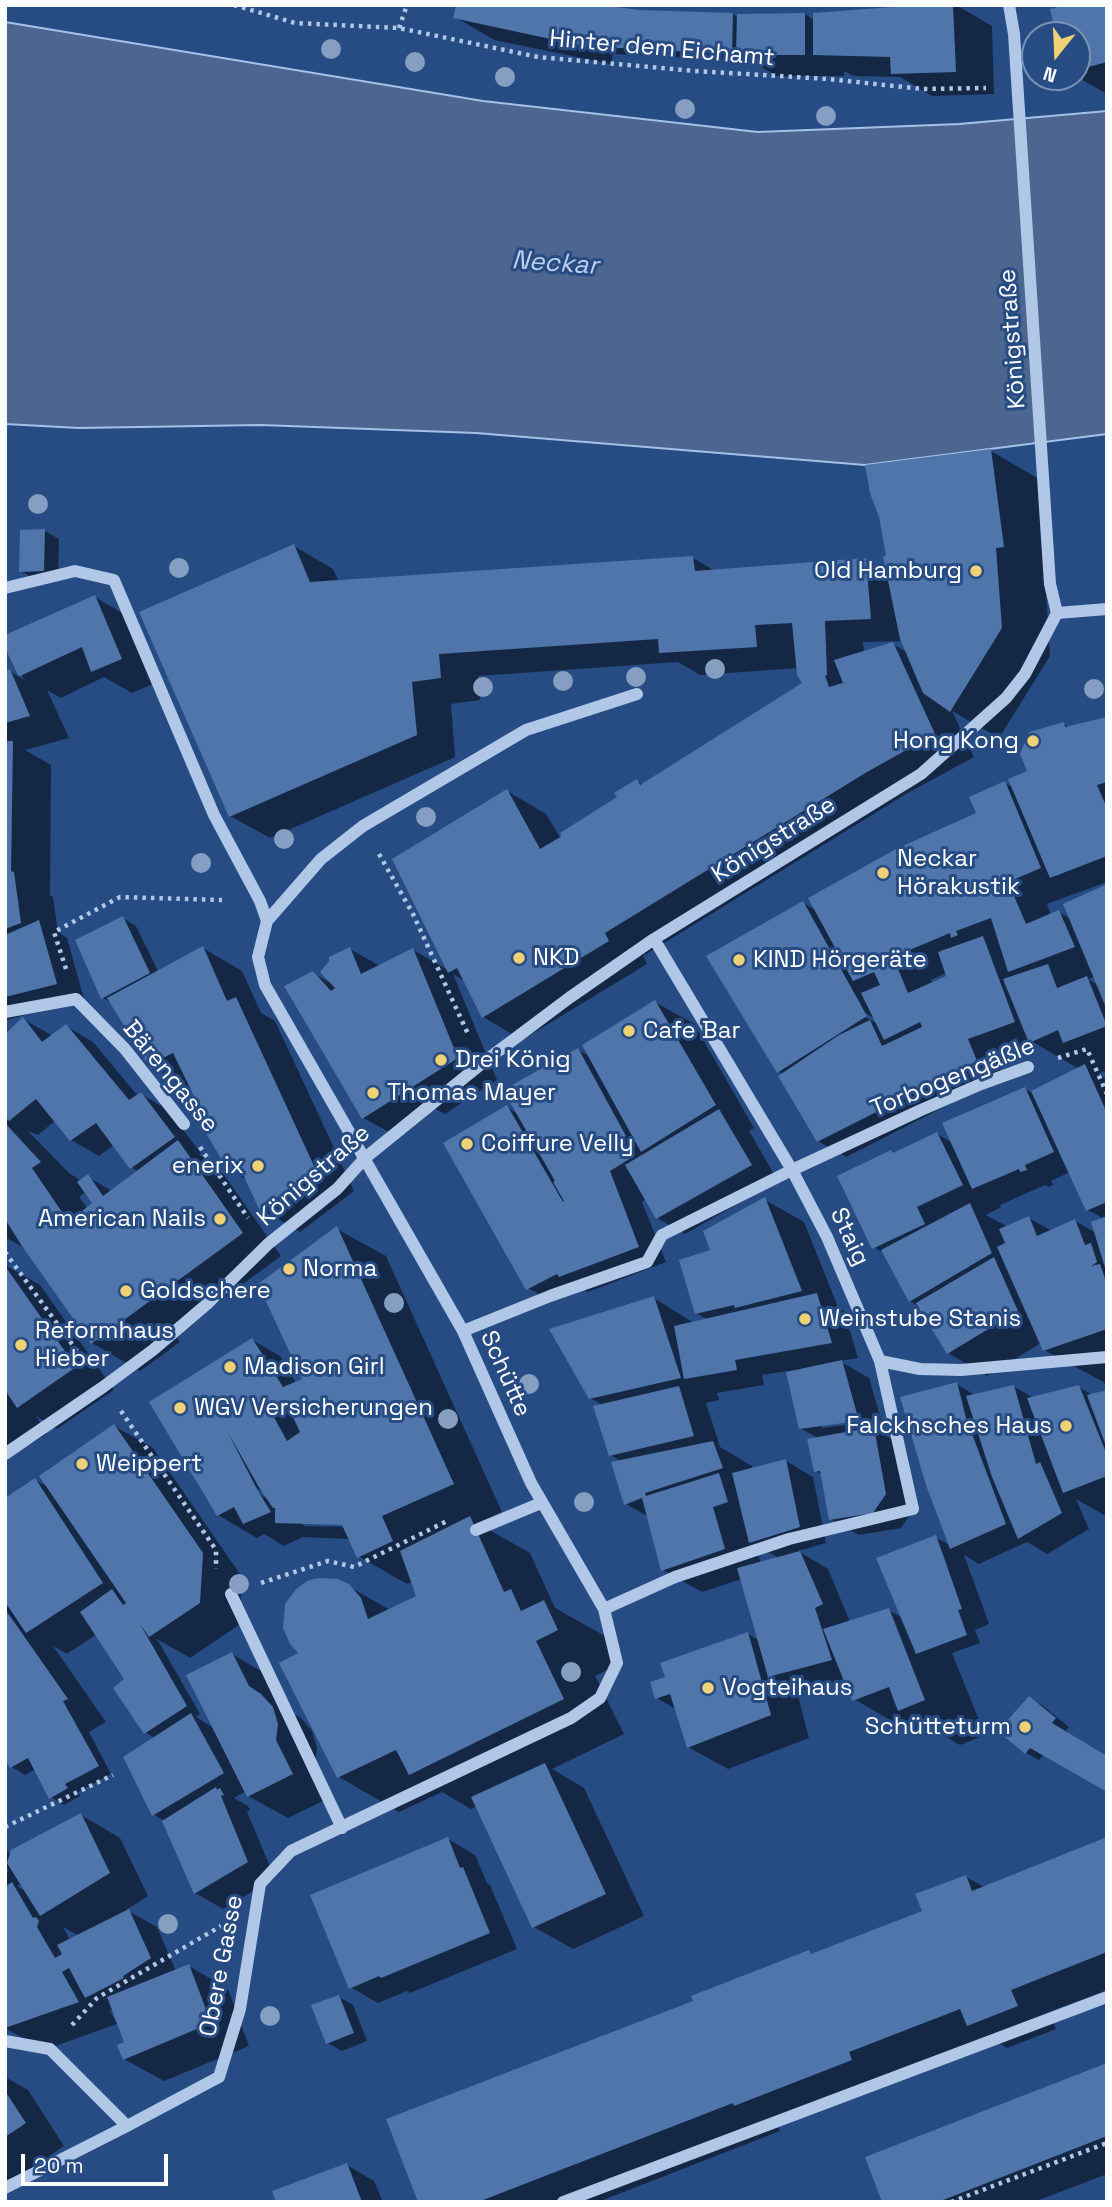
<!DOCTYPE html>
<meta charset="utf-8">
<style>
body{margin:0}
#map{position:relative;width:1112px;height:2207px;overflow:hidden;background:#274b83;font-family:"Space Grotesk",sans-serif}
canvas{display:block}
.frame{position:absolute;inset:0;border:7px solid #fff;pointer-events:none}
.north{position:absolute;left:1021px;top:21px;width:70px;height:70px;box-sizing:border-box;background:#274b83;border:2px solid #7d93b5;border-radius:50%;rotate:198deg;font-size:19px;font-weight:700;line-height:28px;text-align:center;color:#fff}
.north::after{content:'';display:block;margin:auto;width:24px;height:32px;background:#efd176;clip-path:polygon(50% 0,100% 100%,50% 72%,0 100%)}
.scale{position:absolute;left:21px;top:2154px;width:147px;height:32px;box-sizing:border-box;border:4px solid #fff;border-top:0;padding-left:9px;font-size:21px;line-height:24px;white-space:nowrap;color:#fff;-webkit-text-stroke:5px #274b83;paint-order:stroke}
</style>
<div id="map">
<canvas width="1112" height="2207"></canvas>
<div class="frame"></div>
<div class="north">N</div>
<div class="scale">20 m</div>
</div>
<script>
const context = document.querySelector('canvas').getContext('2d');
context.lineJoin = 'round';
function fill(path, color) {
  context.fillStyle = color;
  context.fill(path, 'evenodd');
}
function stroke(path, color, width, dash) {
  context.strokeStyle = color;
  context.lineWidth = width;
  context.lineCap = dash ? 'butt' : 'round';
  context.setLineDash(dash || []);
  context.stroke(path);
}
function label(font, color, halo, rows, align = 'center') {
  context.font = font + ' "Space Grotesk",sans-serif';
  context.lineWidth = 6;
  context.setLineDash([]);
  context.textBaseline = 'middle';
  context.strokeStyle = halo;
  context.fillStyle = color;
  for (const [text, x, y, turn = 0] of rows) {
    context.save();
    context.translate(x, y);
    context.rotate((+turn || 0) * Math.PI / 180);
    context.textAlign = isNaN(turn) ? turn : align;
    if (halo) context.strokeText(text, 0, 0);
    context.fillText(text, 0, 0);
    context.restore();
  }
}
const water = new Path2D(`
 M5 22 483 101 758 132 959 124 1107 111V434L865 465 476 433 261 425 79 428 5 424Z`);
fill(water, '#4d668f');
stroke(water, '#a5c1e7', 2);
fill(new Path2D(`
 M935 5H956L992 26 994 94 932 96 900 77 854 76 844 71V76H777L746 58V61L613 54 611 64 494 40 455 17 614 9 707 15 733 14 739 18 805 14 814 20Z
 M1058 5H1107V94L1077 77V35H1058L1062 8Z
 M991 451 1039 479 1050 656 999 738 952 711 974 757 906 794 643 956 647 964 522 1040 483 1017 465 981 453 974 497 1080 445 1114 433 1108 391 1133 363 1118 313 973 332 984 350 949 380 966 413 950 448 970 507 791 546 814 561 839 619 798 637 781 643 785 804 684 798 668 700 675 678 662 478 676 480 700 451 704 455 757 270 838 230 816 294 546 333 569 339 582 693 558 715 571 866 560 888 572ZM903 641 907 652 892 644 864 652 863 642Z
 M45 531 59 539 58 578 34 579 21 571 22 532Z
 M95 597 134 620 160 681 132 693 104 677 61 698 47 690 69 738 25 750 51 765 50 895 53 897 58 932 67 938 84 999 6 1020 5 674 10 671 24 680 5 643Z
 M1107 719V882L1047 904 1051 915 1059 912 1071 919 1107 886V1070L1098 1074 1107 1079V1384L1044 1350 1041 1343 987 1376 948 1353 921 1308 910 1301 885 1254 874 1247 895 1155 937 1134 953 1143 1025 1089 1032 1093 1079 1069 1031 1041 995 1055 1003 1077 846 1157 818 1141 783 1074 779 1072 803 903 817 911 978 814 1004 783 1014 788 1029 772 1064 724 1070 728ZM946 973 948 977 933 984 931 980ZM1095 977 1098 985 1088 979ZM860 1010 876 1019V1023L858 1013ZM1070 1172 1088 1210 1104 1219 1096 1233 1075 1221 1052 1231 1029 1218 1008 1227 986 1215 1001 1207 1000 1205 1045 1185 1049 1187 1053 1185 1051 1181Z
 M123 918 136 926 159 973 203 948 242 971 261 1013 275 1021 354 1191 300 1232 261 1209 247 1180 231 1170 192 1091 153 1068 112 1003 103 998Z
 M655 1002 694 1024 754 1128 749 1131 778 1181 685 1234 657 1218 646 1199 642 1202 666 1262 588 1292 570 1282 542 1296 528 1288 507 1107 518 1114 578 1050 591 1057Z
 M23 1019 53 1036 66 1026 93 1042 138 1096 141 1094 168 1110 201 1153 199 1155 217 1165 281 1256 175 1334 180 1342 140 1371 92 1343 26 1249 5 1237V1036ZM56 1120 71 1140 99 1156 114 1145 131 1167 139 1172 112 1191 88 1177 81 1181 69 1173 28 1131 38 1135ZM86 1192 95 1204 88 1209 79 1197Z
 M765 1200 804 1222 838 1307 844 1311 858 1358 840 1361 869 1378 886 1436 901 1445 913 1510 901 1528 859 1535 831 1519 823 1475 815 1471 820 1439 800 1428 788 1371 762 1375 764 1385 717 1393 719 1400 706 1403 720 1447 752 1466 753 1469 786 1461 813 1477 826 1543 798 1551 828 1569 850 1622 888 1610 901 1617 935 1537 951 1546 957 1384 976 1396 1013 1386 1034 1398 1079 1387 1092 1395 1107 1392V1513L1104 1515 1076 1499 1089 1529 1047 1554 1027 1542 979 1564 964 1555 989 1624 975 1630 980 1643 952 1653 985 1735 960 1745 931 1728 914 1734 854 1699 845 1679 797 1692 809 1738 728 1769 688 1747 677 1710 657 1698 667 1679 748 1634 760 1641 742 1579 702 1592 663 1570 649 1517 626 1504 621 1461 610 1455 604 1406 590 1398 654 1298 694 1323 708 1320 696 1313 713 1251ZM868 1418V1422L822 1428V1424ZM755 1545 779 1558 761 1563Z
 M337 1229 386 1256 502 1512 477 1523 530 1553 555 1608 605 1636 617 1665 595 1676 624 1734 552 1769 584 1788 644 1916 573 1949 534 1927 477 1806 471 1809 442 1792 399 1812 339 1777 300 1654 348 1586 390 1610 418 1597 413 1582 407 1584 358 1556 350 1539 303 1537 284 1546 264 1534 257 1538 218 1515 152 1403 252 1340 280 1356 296 1383 304 1379ZM251 1485 266 1494V1498L249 1488ZM300 1522 351 1523V1527L304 1526Z
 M5 1265 40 1285 114 1390 57 1429 36 1416 47 1434 5 1460Z
 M114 1426 153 1448 242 1577 239 1625 190 1658 157 1639 200 1714 196 1717 215 1729 232 1654 271 1677 288 1711 301 1718 312 1731 317 1748 315 1764 331 1797 288 1818 248 1796 246 1791 234 1798 248 1806 250 1810 247 1812 275 1878 223 1909 195 1893 164 1821 153 1814 155 1738 146 1733 116 1688 127 1679 97 1634 67 1654 53 1646 106 1722 89 1732 111 1774 78 1792 80 1796 64 1805 51 1797 36 1769 25 1775 12 1767 5 1755V1500L35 1480 50 1488Z
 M1030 1698 1043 1706 1069 1727 1039 1760 1026 1753Z
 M81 1815 120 1838 148 1896 126 1910 157 1927 176 1971 189 1966 228 1989 249 2046 164 2081 124 2059 127 2042 115 2013 109 2009 117 2024 44 2050 5 2028V1847L11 1856ZM22 1883 28 1893 17 1886ZM63 1927 79 1936 72 1940 69 1938Z
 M448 1839 475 1855 487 1883 490 1885 517 1949 410 1993 407 1991 378 2003 350 1987Z
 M1107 1839V1990L1049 2012 1056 2029 1007 2048 987 2036 778 2126 780 2131 598 2202H420L693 2003 809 1952 813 1955 924 1912 966 1877 986 1888Z
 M339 1997 353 2005 367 2041 342 2051 328 2043Z
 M1107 2064V2174L1034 2202H884Z
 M5 2077 28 2090 64 2146 5 2186Z
 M347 2165 374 2181 383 2202H278Z`), '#0007');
fill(new Path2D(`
 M456 5H601L639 10 733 13 732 54 583 46 453 18Z
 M919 5H953L956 72 891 74 890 57 813 55V13Z
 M1064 5H1107V62L1077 70V35H1056L1050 9Z
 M805 13V55H736L737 14Z
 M991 449 1004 547 996 548 1002 628 950 712 923 693 900 639 883 556H886L879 517 870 493 865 465Z
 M45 529 44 571 19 572 20 530Z
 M294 544 310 582 693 556 695 571 866 558 871 619 825 621 827 675 825 676 829 687 843 683 834 660 893 642 935 734 867 772 605 933 609 941 482 1018 457 968 448 973 392 859 507 789 540 849 557 839 561 837 560 833 617 797 614 793 637 779 640 785 802 683 797 675 792 623 755 625 757 647 659 653 658 639 439 654 441 678 412 682 417 735 229 817 139 612Z
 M95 595 122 659 91 672 82 647 20 676 18 675 5 648V635Z
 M10 669 30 716 5 723V672Z
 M1107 717V782L1097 785 1107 808V856L1050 878 1008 779 1027 771 1020 754 1029 732 1064 722 1065 727Z
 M5 741H13L11 871 14 872 21 923 5 929Z
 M1005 781 1041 868 1008 882 1026 924 1059 910 1075 947 1008 972 991 918 956 931 958 935 951 938 950 933 893 957 908 993 946 976 938 952 983 936 1015 1022 968 1039 977 1061 817 1142 778 1076 839 1035 870 1020 882 1046 922 1027 920 1022 884 1040 861 993 880 985 874 972 853 981 808 898 896 849 976 813 969 797Z
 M1107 884V1010L1063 904Z
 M803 901 867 1016 777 1073 706 956Z
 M123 916 150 973 101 999 75 940Z
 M39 920 57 984 5 997V935Z
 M203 946 227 1001 236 997 315 1168 260 1211 239 1166 229 1172 206 1133 211 1131 173 1053 154 1062 156 1066 151 1069 107 998Z
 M350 947 361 974 413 948 458 1058 362 1119 284 986 313 971 331 991 335 988 320 972 329 961V957Z
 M1048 964 1057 988 1087 976 1107 1026 1063 1043 1058 1030 1029 1043 1003 979Z
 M655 1000 716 1105 641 1152 582 1045Z
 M23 1017 42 1042 66 1024 129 1100 141 1092 175 1137 130 1169 96 1123 70 1141 36 1099 9 1121 5 1117V1034Z
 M578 1048 626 1136 621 1139 631 1158 610 1171 639 1247 559 1277 557 1274 526 1290 443 1143 507 1105 563 1202 564 1201 553 1182 555 1181 503 1090Z
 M1085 1064 1107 1113V1202L1086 1211 1031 1091Z
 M1025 1087 1054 1152 1025 1165 1027 1170 1020 1172 1019 1169 972 1189 942 1123Z
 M719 1109 752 1165 656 1219 625 1165Z
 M5 1123 41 1162 32 1168 64 1215 70 1211 75 1217 92 1203 77 1182 88 1174 103 1196 178 1140 243 1233 91 1344 22 1246 5 1219Z
 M937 1132 963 1185 917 1207 925 1224 872 1249 837 1176 891 1150 893 1153Z
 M765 1197 802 1291 735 1308 734 1305 695 1314 679 1260 710 1250 703 1231Z
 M970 1203 992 1253 909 1302 881 1250Z
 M1029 1216 1037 1236 1075 1219 1085 1245 1091 1243 1097 1262 1091 1266 1100 1264 1107 1284V1329L1043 1351 997 1247 1005 1243 999 1229Z
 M1107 1216V1271H1106L1091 1222Z
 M337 1226 454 1484 382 1516 393 1541 357 1558 342 1525 275 1523V1508H273L260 1489 227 1431 258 1491 271 1512 243 1524 234 1507 217 1516 149 1402 252 1338 283 1387 302 1379 258 1284ZM286 1402 300 1432 287 1441 271 1412Z
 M994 1257 1018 1311 947 1354 916 1303Z
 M5 1266 76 1367 17 1408 5 1390Z
 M817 1293 832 1343 735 1360 737 1370 684 1379 674 1326Z
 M654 1296 681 1378 589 1399 549 1329Z
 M842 1360 859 1421 799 1429 786 1372Z
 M957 1382 966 1418 1006 1524 950 1549 926 1485 900 1397Z
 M1014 1385 1036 1464 1040 1462 1062 1513 1018 1539 992 1477 966 1396Z
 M1079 1385 1107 1455V1476L1063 1493 1027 1398Z
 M679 1386 694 1436 609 1456 593 1406Z
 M1107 1390V1446H1106L1087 1395Z
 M114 1424 203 1553 200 1603 149 1637 140 1624 187 1706 144 1734 113 1688 124 1679 80 1612 112 1589 123 1605 126 1603 39 1476Z
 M874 1427 886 1494 873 1513 829 1520 820 1471 814 1472 807 1439Z
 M713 1441 723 1468 645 1493 646 1496 719 1473 728 1502 713 1507 725 1549 661 1571 642 1498 624 1505 611 1462Z
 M786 1459 800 1527 749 1543 732 1473Z
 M35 1478 103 1583 26 1633 5 1602V1498Z
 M470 1516 504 1592 511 1589 521 1611 544 1600 558 1630 536 1641 564 1699 409 1775 396 1750 337 1778 279 1663 298 1653 290 1644 283 1628 285 1604 296 1589 307 1581 318 1578 338 1579 349 1584 361 1598 368 1619 416 1596 400 1551Z
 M936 1535 962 1609 958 1610 967 1635 916 1654 876 1558Z
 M800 1551 823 1604 815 1608 832 1660 768 1677 737 1568Z
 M889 1608 925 1700 898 1711 889 1687 852 1701 823 1629Z
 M5 1609 68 1699 63 1701 99 1766 65 1784 68 1788 49 1799 28 1758 10 1768 5 1759Z
 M748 1632 771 1715 687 1748 670 1694 655 1699 650 1682 665 1677 660 1663Z
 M232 1652 249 1686 261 1694 273 1707 278 1724 276 1740 293 1774 247 1797 186 1675Z
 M1029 1696 1056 1718 1052 1723 1107 1756V1792L1030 1748 1025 1754 998 1731Z
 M191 1713 224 1773 152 1816 123 1757Z
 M545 1763 606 1894 532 1928 471 1797Z
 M216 1787 217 1790 220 1788 224 1795 221 1796 248 1862 194 1894 162 1821Z
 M81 1813 110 1873 40 1916 7 1863 11 1850Z
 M448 1837 460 1868 463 1867 490 1933 381 1978 379 1976 349 1989 310 1895Z
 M1107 1837V1952L1011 1990 1018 2006 967 2026 960 2009 849 2052 852 2060 734 2106 733 2103 478 2202H418L386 2119 693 2001 691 1996 809 1950 811 1954 922 1911 915 1894 966 1875 972 1891Z
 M12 1882 33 1918 36 1917 39 1921 37 1927 55 1958 62 1954 57 1945 129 1909 151 1958 123 1976 124 1978 85 1998 69 1968 62 1972 79 2002 5 2028V1887Z
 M189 1964 211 2023 123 2060 117 2045 124 2042 107 1997Z
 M339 1995 354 2033 326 2044 311 2005Z
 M1107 2063V2136L938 2202H882L865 2157Z
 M5 2091 26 2123 5 2137Z
 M347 2163 362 2202H276L272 2191Z`), '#5075ab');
stroke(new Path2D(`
 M234 5 295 23 399 28 538 57 695 71 828 79 923 89 986 88
 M399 28 407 5
 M379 854 413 914 468 1034
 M66 969 54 932 120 897 222 900
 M1058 1058 1087 1049 1107 1094
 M200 1147 248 1218
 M5 1252 85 1362
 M121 1411 216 1550V1569
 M261 1583 328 1561 354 1567 447 1521
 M5 1827 113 1775
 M5 1869V1872
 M72 2025 97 1998 221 1926
 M951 2202 1107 2143`), '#b0c7e7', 4.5, [3.5, 5]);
stroke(new Path2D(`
 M5 588 75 571 114 580 214 815 260 901 267 921
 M1057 613 1107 609
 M654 939 792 1170 827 1237 880 1361 920 1369 961 1370 1107 1357
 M5 1012 76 999 125 1049 184 1124
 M463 1331 550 1296 647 1262 662 1235 792 1170 921 1110 981 1084 1028 1067
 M5 1454 103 1387 153 1350 207 1304 268 1244 337 1189 365 1158 481 1064 569 998 654 939 921 774 1006 698 1025 674 1057 613 1050 584 1014 34 1009 5
 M476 1530 541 1503
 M231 1594 342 1828
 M604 1609 675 1577 789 1539 913 1509 880 1361
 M5 2041 50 2049 127 2126
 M5 2188 127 2126 219 2077 240 2009 260 1884 291 1851 571 1718 600 1698 617 1663 604 1609 531 1483 463 1331 265 985 258 957 267 921 321 859 363 826 526 730 637 694
 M563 2202 1107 1997`), '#b0c7e7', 12);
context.fillStyle = '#869ec2';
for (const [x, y] of [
 [331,49],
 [415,62],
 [505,77],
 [685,109],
 [826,116],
 [38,504],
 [179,568],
 [715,669],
 [636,677],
 [563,681],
 [483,687],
 [1094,689],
 [426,817],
 [284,839],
 [201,863],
 [394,1303],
 [529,1384],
 [448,1419],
 [584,1502],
 [239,1584],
 [571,1672],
 [168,1924],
 [270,2016]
]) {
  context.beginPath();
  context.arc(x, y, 10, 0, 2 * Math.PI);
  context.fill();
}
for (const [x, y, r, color] of [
 [976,571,7,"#efd176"],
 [1033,741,7,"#efd176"],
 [883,873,7,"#efd176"],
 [519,958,7,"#efd176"],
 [739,960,7,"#efd176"],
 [629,1031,7,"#efd176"],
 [441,1060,7,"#efd176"],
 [373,1093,7,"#efd176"],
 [467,1144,7,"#efd176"],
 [258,1166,7,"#efd176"],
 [220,1219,7,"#efd176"],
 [289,1269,7,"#efd176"],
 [126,1291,7,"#efd176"],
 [805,1319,7,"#efd176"],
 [21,1345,7,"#efd176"],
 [230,1367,7,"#efd176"],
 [180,1408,7,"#efd176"],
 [1066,1426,7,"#efd176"],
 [82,1464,7,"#efd176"],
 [708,1688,7,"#efd176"],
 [1025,1727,7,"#efd176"]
]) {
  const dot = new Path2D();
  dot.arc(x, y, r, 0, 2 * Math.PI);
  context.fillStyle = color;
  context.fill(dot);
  stroke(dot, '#274b83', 2.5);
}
label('24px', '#fff', '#274b83', [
 ["Hinter dem Eichamt",662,49,5],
 ["Königstraße",1013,339,-94],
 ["Königstraße",774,840,-32],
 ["Bärengasse",170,1077,51],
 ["Torbogengäßle",953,1078,-22],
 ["Königstraße",314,1176,-41],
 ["Staig",849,1237,65],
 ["Schütte",505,1374,66],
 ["Obere Gasse",222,1966,-79]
]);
label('24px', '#fff', '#274b83', [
 ["Old Hamburg",962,571,"right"],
 ["Hong Kong",1019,741,"right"],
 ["Neckar",897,859],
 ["Hörakustik",897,887],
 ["NKD",533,958],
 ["KIND Hörgeräte",753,960],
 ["Cafe Bar",643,1031],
 ["Drei König",455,1060],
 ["Thomas Mayer",387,1093],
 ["Coiffure Velly",481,1144],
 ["enerix",244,1166,"right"],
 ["American Nails",206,1219,"right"],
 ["Norma",303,1269],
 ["Goldschere",140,1291],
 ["Weinstube Stanis",819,1319],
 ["Reformhaus",35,1331],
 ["Hieber",35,1359],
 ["Madison Girl",244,1367],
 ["WGV Versicherungen",194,1408],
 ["Falckhsches Haus",1052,1426,"right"],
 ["Weippert",96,1464],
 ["Vogteihaus",722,1688],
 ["Schütteturm",1011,1727,"right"]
], 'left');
label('italic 26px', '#bcd1ee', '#274b83', [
 ["Neckar",555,264,4]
]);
</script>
